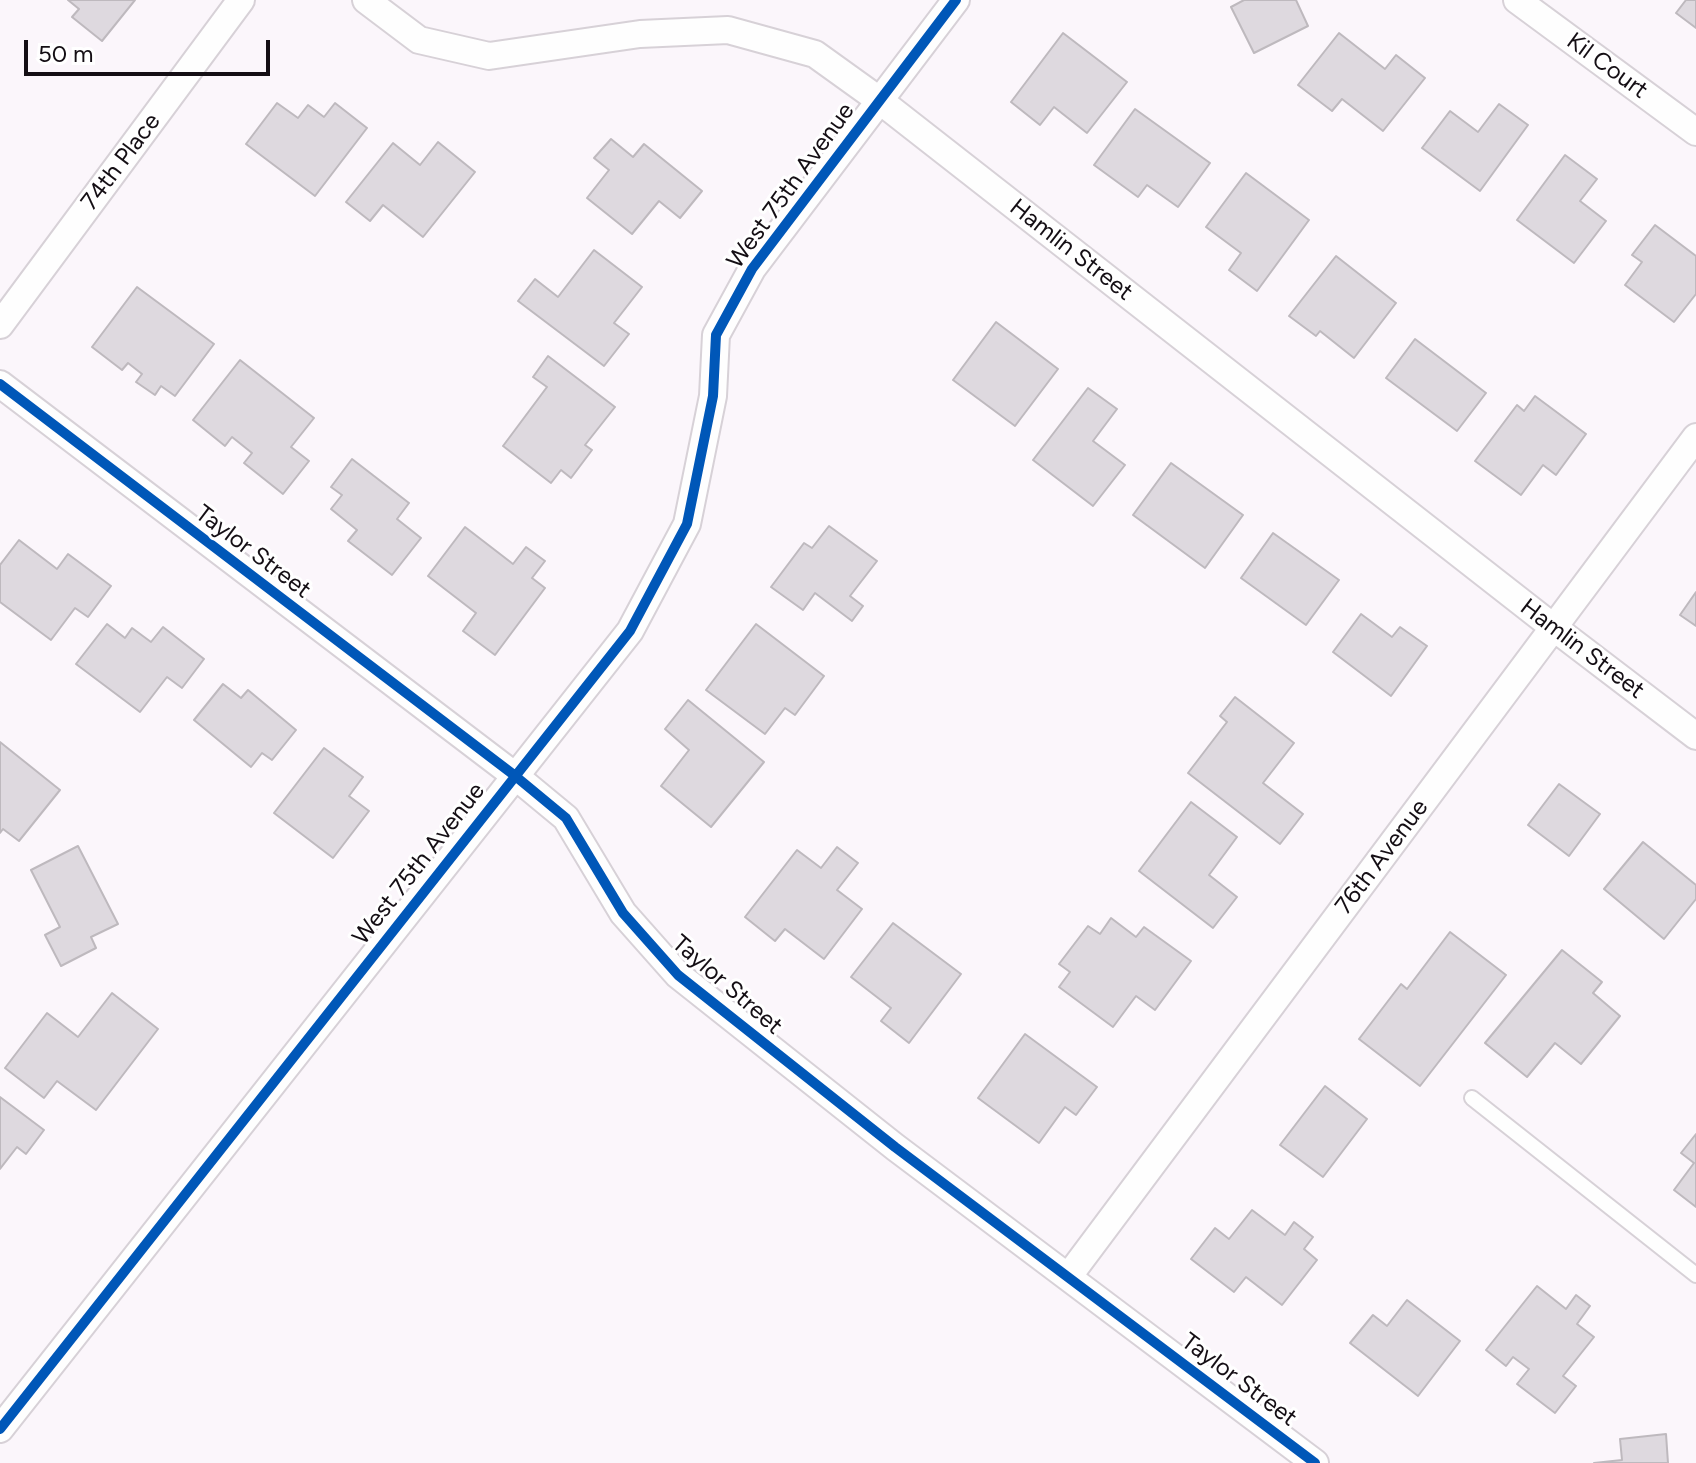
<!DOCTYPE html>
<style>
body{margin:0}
#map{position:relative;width:1696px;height:1463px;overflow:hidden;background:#fbf6fb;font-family:Figtree,sans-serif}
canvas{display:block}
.scale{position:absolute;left:24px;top:40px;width:246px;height:36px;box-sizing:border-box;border:4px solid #140e14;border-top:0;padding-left:10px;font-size:24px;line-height:28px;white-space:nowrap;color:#140e14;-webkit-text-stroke:6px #fff;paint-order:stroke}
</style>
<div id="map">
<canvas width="1696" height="1463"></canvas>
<div class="scale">50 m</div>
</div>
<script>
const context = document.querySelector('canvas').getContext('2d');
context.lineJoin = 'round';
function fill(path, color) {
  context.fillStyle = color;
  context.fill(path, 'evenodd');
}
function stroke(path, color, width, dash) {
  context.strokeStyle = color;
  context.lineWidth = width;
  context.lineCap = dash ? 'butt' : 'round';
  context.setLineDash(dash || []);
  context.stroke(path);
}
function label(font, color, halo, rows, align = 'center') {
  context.font = font + ' Figtree,sans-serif';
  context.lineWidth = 6;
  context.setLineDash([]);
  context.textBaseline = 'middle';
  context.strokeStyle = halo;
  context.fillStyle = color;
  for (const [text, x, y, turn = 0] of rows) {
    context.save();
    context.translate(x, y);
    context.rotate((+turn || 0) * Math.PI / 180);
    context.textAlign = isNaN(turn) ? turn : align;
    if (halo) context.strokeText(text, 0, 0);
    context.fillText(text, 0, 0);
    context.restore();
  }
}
const building = new Path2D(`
 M68 0H135L102 41 72 17 79 9Z
 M1244 0H1296L1308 26 1254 53 1231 7Z
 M1686 0H1696V28L1676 13Z
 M1063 33 1127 82 1087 133 1054 107 1040 125 1011 102Z
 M1339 33 1385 69 1396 55 1425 78 1383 131 1342 99 1332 111 1298 85Z
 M277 103 298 118 308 105 324 117 335 103 367 128 315 196 246 144Z
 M1499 104 1528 125 1480 191 1422 148 1450 111 1478 132Z
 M1135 109 1210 163 1178 207 1147 185 1138 197 1094 165Z
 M611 139 633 157 644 144 702 191 680 218 659 201 632 234 587 198 609 170 594 158Z
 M438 142 475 172 423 237 383 205 370 221 346 202 393 143 420 165Z
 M1565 155 1597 179 1580 201 1606 221 1574 263 1517 220Z
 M1246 173 1309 220 1257 291 1229 270 1241 253 1206 227Z
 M1655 225 1696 256V294L1674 322 1625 285 1642 262 1632 255Z
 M594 250 642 287 614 323 629 334 604 366 518 301 535 279 558 297Z
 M1336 256 1396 303 1354 358 1320 331 1316 336 1289 316Z
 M137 287 214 344 175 396 161 386 155 395 136 382 142 374 128 363 122 370 92 347Z
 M996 322 1058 369 1015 426 953 380Z
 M1415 339 1486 393 1457 431 1386 378Z
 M548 356 615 407 585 445 592 450 571 478 561 470 551 483 503 446 547 387 533 377Z
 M240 360 314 418 291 447 309 461 283 494 244 463 252 453 232 437 225 446 193 420Z
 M1088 388 1117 409 1093 441 1125 465 1093 506 1033 460Z
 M1535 396 1586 434 1556 475 1543 465 1521 495 1475 461 1517 405 1524 411Z
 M352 459 409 503 397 519 421 538 392 575 348 541 357 530 331 509 342 495 331 487Z
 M1171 463 1243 515 1205 568 1133 515Z
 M829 526 877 561 850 596 863 606 852 621 815 593 803 610 771 587 804 543 812 548Z
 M465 527 513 564 526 547 545 561 532 578 545 588 495 655 463 631 476 613 428 576Z
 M1273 533 1339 580 1306 625 1241 578Z
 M19 540 57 569 68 554 111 586 88 617 75 608 51 640 0 602V565Z
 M1696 592V626L1680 615Z
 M1361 614 1392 637 1400 627 1427 646 1391 696 1333 652Z
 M107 624 125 638 132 628 151 642 163 627 204 659 182 688 167 677 140 712 76 664Z
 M756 624 824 676 795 715 785 708 765 734 706 690Z
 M223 684 241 698 248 690 296 730 272 760 262 753 251 767 194 720Z
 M1235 697 1294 743 1263 783 1303 814 1280 844 1188 773 1227 722 1220 716Z
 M688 700 764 762 711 827 661 786 689 750 665 729Z
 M0 742 60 790 19 841 3 829 0 833Z
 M324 748 363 777 349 796 369 811 333 858 274 813Z
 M1559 784 1600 814 1569 856 1528 825Z
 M1191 802 1237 837 1209 875 1237 897 1213 928 1139 871Z
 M1643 842 1696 885V899L1664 939 1604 889Z
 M78 846 118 924 91 937 96 948 61 966 45 935 60 927 31 870Z
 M837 847 858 863 837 890 862 909 824 959 785 929 775 941 745 917 797 850 821 868Z
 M1111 918 1136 937 1144 927 1191 961 1155 1010 1136 996 1113 1027 1059 987 1070 972 1059 964 1088 926 1100 934Z
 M893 923 961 974 909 1043 881 1021 891 1008 851 977Z
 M1450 932 1506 975 1420 1086 1359 1039 1401 984 1407 989Z
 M1562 950 1602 982 1593 993 1620 1016 1581 1064 1555 1043 1527 1077 1485 1043Z
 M112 993 158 1029 96 1110 57 1081 44 1098 5 1068 47 1013 78 1037Z
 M1025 1034 1097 1087 1076 1115 1065 1107 1039 1143 978 1098Z
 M1325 1086 1367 1119 1323 1177 1280 1145Z
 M0 1097 44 1130 26 1154 17 1147 0 1169Z
 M1696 1134V1207L1674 1190 1694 1163 1681 1153Z
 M1252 1210 1285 1235 1294 1222 1313 1237 1304 1249 1317 1260 1282 1305 1246 1277 1234 1292 1191 1259 1215 1228 1229 1239Z
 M1537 1286 1566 1309 1576 1295 1590 1306 1577 1324 1594 1337 1563 1376 1576 1386 1555 1413 1517 1384 1529 1369 1513 1357 1506 1366 1486 1350Z
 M1407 1300 1460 1341 1418 1396 1350 1343 1373 1315 1387 1326Z
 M1666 1434 1668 1463H1594L1622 1460 1620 1439Z`);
fill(building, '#ded9df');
stroke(building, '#beb9be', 2);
const lane = new Path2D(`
 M1472 1098 1696 1275`);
const street = new Path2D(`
 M366 0 419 40 489 56 640 34 728 30 815 54 879 100 1553 627 1696 736
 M1517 0 1696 132
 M0 325 241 0
 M0 384 514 775 566 818 623 913 678 975 895 1147 1315 1463
 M1068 1277 1696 437
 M0 1429 630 631 687 524 713 396 716 335 752 269 956 0`);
stroke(lane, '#d7d1d7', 18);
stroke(street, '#d7d1d7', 30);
stroke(lane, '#fefefe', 14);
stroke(street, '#fefefe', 26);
stroke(new Path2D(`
 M0 384 514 775 566 818 623 913 678 975 895 1147 1315 1463
 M0 1429 630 631 687 524 713 396 716 335 752 269 956 0`), '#0057b8', 10);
label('24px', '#140e14', '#fff', [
 ["Kil Court",1607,66,36],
 ["74th Place",121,162,-53],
 ["West 75th Avenue",791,186,-54],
 ["Hamlin Street",1071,250,38],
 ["Taylor Street",253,552,37],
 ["Hamlin Street",1582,649,37],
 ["76th Avenue",1382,857,-53],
 ["West 75th Avenue",419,864,-52],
 ["Taylor Street",727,985,41],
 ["Taylor Street",1239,1380,37]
]);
</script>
